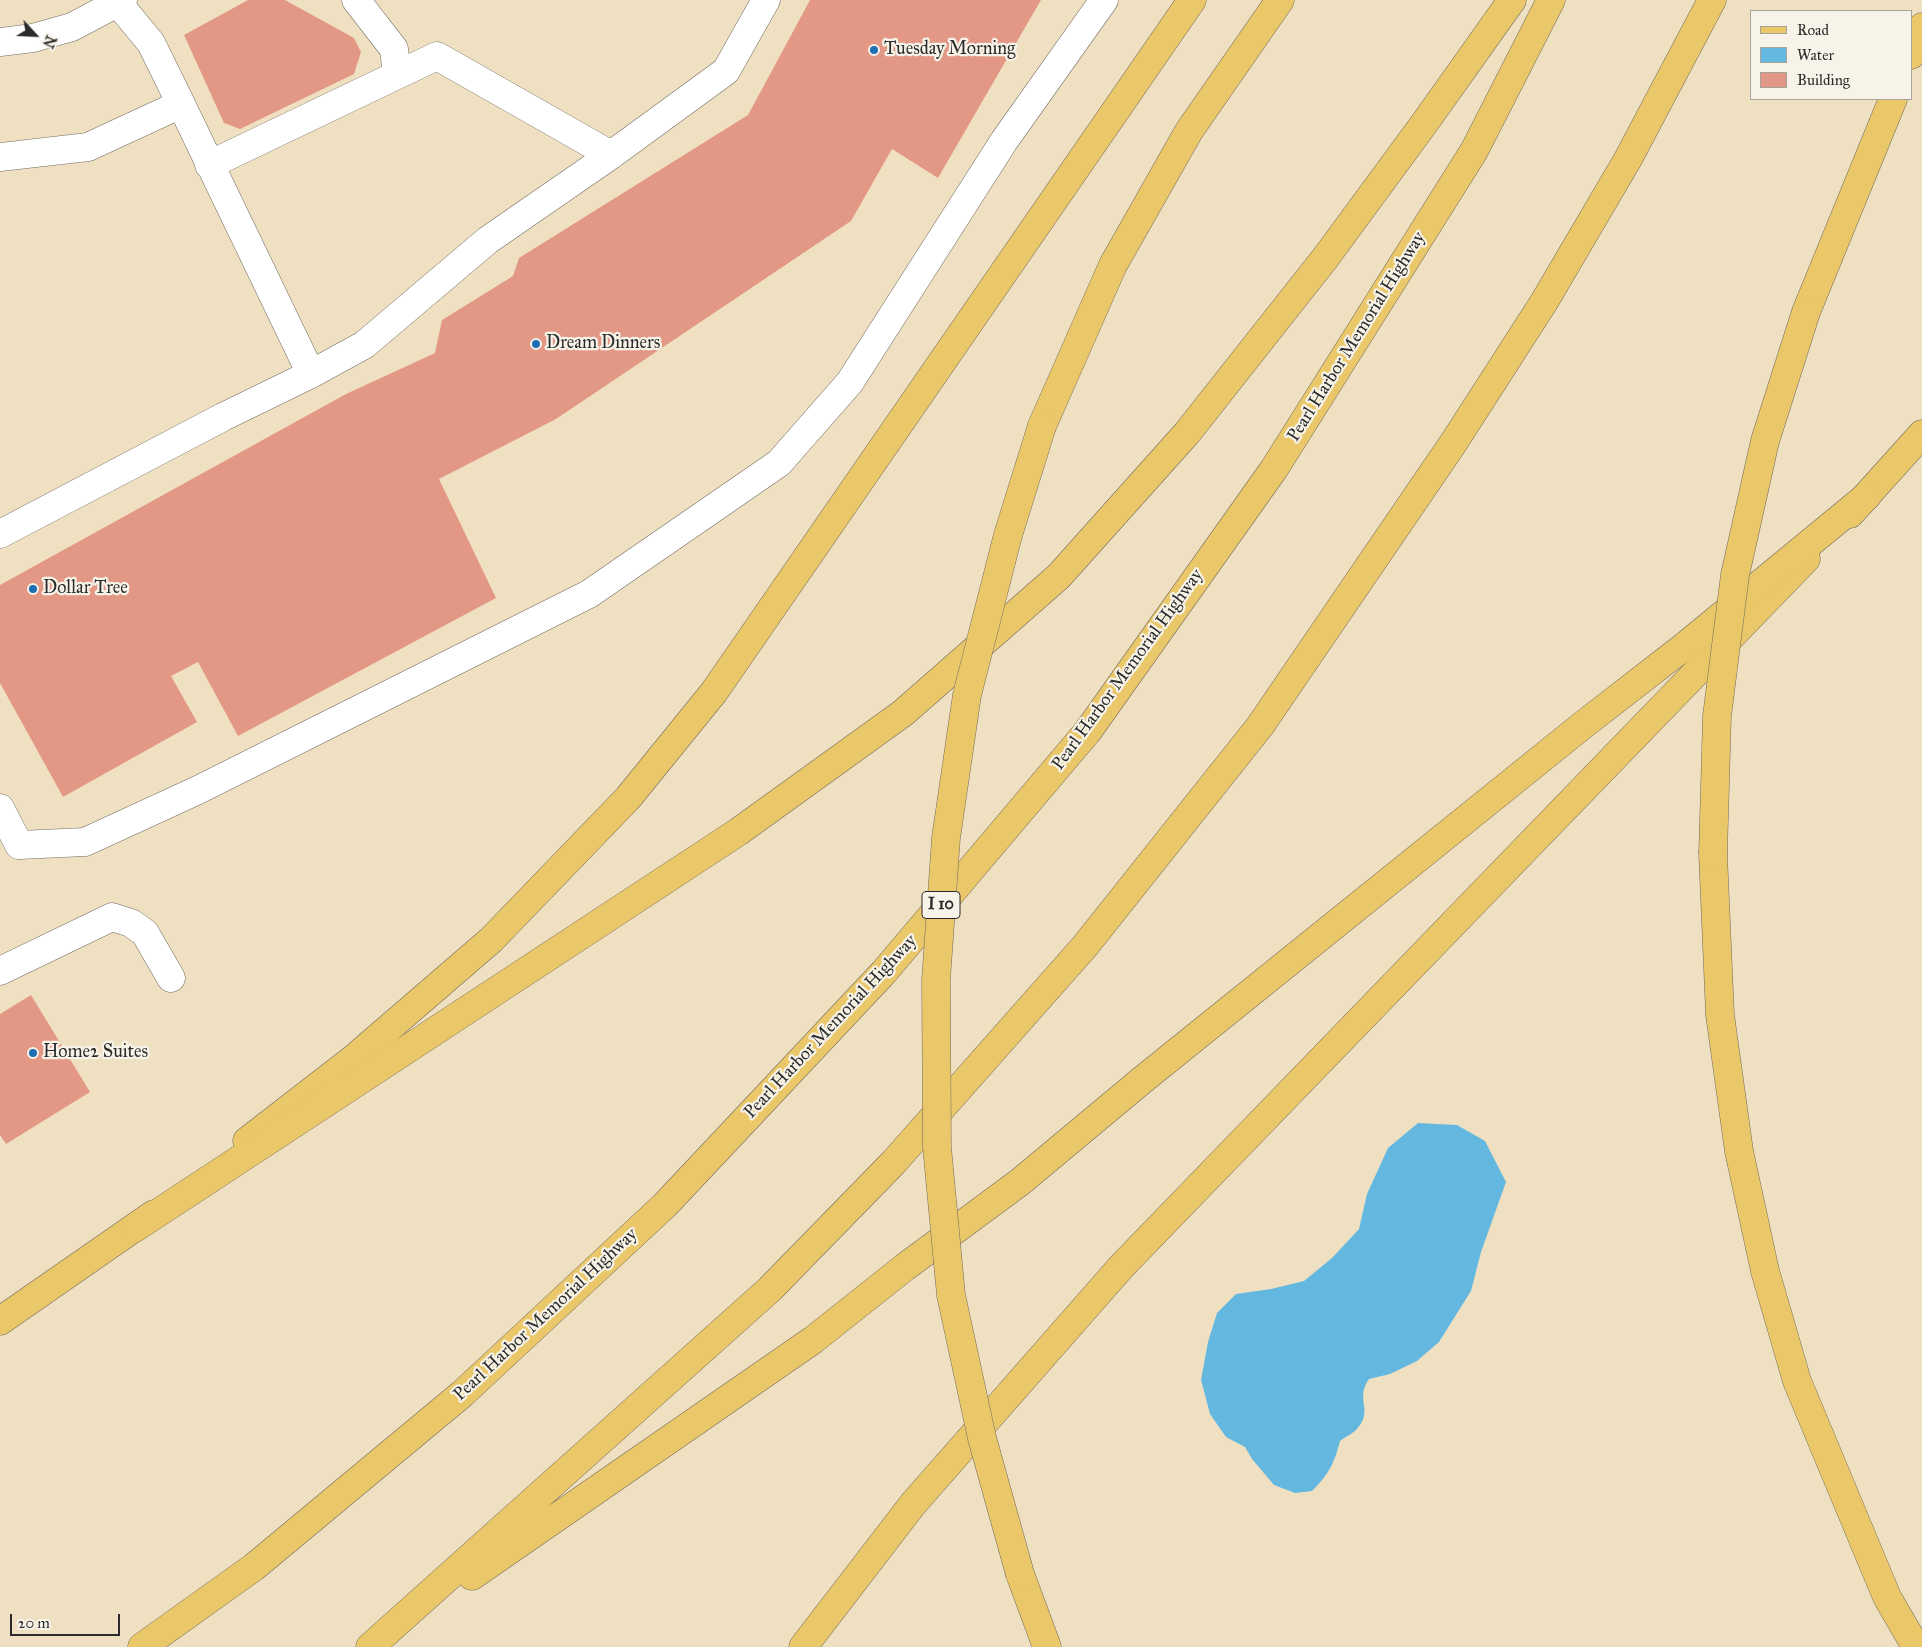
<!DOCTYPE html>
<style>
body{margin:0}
#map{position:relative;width:1922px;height:1647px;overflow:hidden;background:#f0e0c2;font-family:"IM FELL Great Primer",serif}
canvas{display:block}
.legend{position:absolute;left:1750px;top:10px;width:162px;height:90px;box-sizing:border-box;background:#f7f3e8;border:1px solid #a5a39c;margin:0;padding:6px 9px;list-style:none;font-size:15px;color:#2b2b2b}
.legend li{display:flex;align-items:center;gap:10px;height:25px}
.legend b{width:25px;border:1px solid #a5a39c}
.north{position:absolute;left:10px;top:10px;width:50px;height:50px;-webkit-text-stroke:4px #f7f3e8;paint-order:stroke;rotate:115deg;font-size:14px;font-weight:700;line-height:20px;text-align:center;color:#2b2b2b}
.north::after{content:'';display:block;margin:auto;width:18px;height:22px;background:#2b2b2b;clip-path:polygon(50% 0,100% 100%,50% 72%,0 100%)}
.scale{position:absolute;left:10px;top:1614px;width:110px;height:22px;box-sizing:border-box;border:2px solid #2b2b2b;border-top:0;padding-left:6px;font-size:15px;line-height:18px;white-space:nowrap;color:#2b2b2b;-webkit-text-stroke:4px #f7f3e8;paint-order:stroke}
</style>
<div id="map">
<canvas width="1922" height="1647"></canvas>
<ul class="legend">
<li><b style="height:6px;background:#eac769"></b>Road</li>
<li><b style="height:14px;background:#64b8e0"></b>Water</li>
<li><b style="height:14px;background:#e39886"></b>Building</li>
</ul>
<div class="north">N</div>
<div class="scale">20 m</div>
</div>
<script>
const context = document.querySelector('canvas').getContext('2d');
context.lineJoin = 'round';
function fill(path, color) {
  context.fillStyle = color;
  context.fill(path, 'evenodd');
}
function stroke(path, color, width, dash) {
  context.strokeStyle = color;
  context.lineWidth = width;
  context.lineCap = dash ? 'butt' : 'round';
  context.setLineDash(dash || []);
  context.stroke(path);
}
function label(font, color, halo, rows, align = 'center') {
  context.font = font + ' "IM FELL Great Primer",serif';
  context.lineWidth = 4.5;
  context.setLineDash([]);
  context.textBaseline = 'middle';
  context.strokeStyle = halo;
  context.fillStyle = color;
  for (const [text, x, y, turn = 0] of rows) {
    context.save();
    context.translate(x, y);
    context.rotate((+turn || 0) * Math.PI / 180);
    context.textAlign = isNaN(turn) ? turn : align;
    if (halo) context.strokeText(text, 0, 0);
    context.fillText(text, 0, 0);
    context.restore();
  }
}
fill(new Path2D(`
 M1418 1123 1457 1125 1485 1141 1506 1182 1481 1252 1471 1291 1439 1342 1417 1361 1390 1374 1369 1379C1354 1400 1375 1410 1356 1430 1352 1434 1345 1437 1340 1441 1334 1464 1329 1474 1312 1491L1295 1493 1274 1485 1252 1459 1245 1447 1226 1437 1210 1414 1201 1380 1208 1342 1217 1313 1236 1294 1271 1289 1304 1281 1332 1258 1359 1229 1367 1194 1388 1148Z`), '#64b8e0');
fill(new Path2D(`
 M248 0H285L354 38 361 52 354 74 240 129 224 123 184 35Z
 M810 0H1041L938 178 892 149 851 221 556 419 439 479 496 598 238 736 198 662 171 676 197 722 63 797 0 683V585L346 394 435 353 442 320 513 276 519 258 748 115Z
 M31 995 90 1092 6 1144 0 1135V1014Z`), '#e39886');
const minor = new Path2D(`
 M0 42 33 38 72 27 123 0
 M397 75 437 56 611 155
 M181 104 311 374
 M0 157 88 147 181 104 151 43 118 3
 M209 165 397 75 394 49 356 0
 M0 534 223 417 311 374 364 345 488 240 611 155 726 71 766 0
 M0 808 19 845 85 842 198 790 589 594 779 463 850 382 1004 141 1104 0
 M0 971 112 917 131 923 145 933 171 978`);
const major = new Path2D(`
 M1850 514 1922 434
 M247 1141 353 1059 491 940 628 798 714 692 1192 0
 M0 1321 154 1214
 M803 1647 913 1504 1121 1267 1806 559`);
const highway = new Path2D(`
 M1911 55 1922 27
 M1806 312 1893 99
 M1042 426 1113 265 1189 131 1280 0
 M1713 854 1720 1015 1739 1151 1765 1271 1797 1381 1887 1597 1916 1647
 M135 1228 738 832 903 713 1059 576 1187 433 1326 257 1426 121 1512 0
 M1020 1574 1047 1647
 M472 1576 813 1340 905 1267 1020 1182 1141 1081 1583 725 1686 645 1867 496
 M142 1647 254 1567 462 1394 665 1205 884 972 1088 731 1274 469 1474 151 1551 0
 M370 1647 770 1289 893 1163 1085 946 1260 726 1454 442 1544 302 1628 159 1712 0`);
stroke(minor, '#706a60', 29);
stroke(major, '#706a60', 29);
stroke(highway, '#706a60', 29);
stroke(minor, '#fff', 28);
stroke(major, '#eac769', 28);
stroke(highway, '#eac769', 28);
const highwayBridge = new Path2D(`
 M1713 854 1717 716 1735 575 1765 441 1806 312
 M1020 1574 982 1438 951 1295 937 1147 936 980 946 838 967 695 1008 535 1042 426`);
stroke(highwayBridge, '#706a60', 29, []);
stroke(highwayBridge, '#eac769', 28);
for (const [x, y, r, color] of [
 [874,50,5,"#1f6fb2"],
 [536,344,5,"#1f6fb2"],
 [33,589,5,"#1f6fb2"],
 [33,1053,5,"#1f6fb2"]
]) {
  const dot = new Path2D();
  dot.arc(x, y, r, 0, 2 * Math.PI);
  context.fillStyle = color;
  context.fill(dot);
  stroke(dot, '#f7f3e8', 2);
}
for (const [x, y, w] of [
 [941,905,38]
]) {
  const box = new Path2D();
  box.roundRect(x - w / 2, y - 13.5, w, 27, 4);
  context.fillStyle = '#f7f3e8';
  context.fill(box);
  stroke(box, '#2b2b2b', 1);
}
label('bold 16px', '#2b2b2b', null, [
 ["I 10",941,905]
]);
label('18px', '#2b2b2b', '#f7f3e8', [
 ["Tuesday Morning",884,50],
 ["Dream Dinners",546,344],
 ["Dollar Tree",43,589],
 ["Home2 Suites",43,1053]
], 'left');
label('18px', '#2b2b2b', '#f7f3e8', [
 ["Pearl Harbor Memorial Highway",1357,337,-58],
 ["Pearl Harbor Memorial Highway",1128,670,-54],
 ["Pearl Harbor Memorial Highway",831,1027,-47],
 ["Pearl Harbor Memorial Highway",546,1315,-43]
]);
</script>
